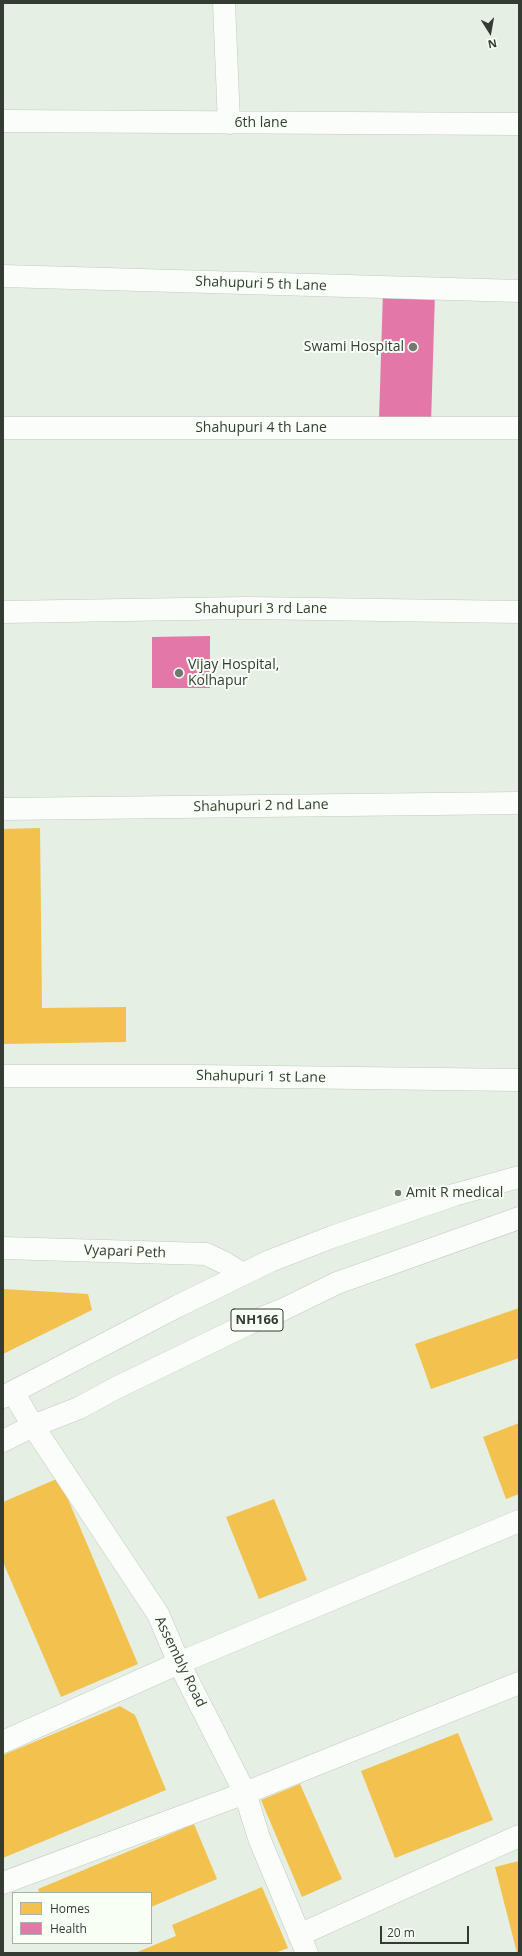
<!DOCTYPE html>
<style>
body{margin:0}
#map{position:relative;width:522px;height:1956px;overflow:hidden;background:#e6efe3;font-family:"Open Sans",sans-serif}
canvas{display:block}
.frame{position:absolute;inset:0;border:4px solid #343b32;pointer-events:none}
.legend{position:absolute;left:12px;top:1892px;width:140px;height:52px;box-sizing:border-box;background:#f8fff5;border:1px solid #aab1a7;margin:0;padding:5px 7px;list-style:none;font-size:12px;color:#343b32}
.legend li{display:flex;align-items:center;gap:8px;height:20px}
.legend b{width:20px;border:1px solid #aab1a7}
.north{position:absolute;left:470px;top:12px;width:40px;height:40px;-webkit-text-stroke:3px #f8fff5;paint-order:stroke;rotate:169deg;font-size:11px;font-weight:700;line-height:16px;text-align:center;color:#343b32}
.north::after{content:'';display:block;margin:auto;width:14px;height:18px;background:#343b32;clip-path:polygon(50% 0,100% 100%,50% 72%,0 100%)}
.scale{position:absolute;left:380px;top:1926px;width:89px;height:18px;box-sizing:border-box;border:2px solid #343b32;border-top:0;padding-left:5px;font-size:12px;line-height:14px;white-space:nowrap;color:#343b32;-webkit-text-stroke:3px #f8fff5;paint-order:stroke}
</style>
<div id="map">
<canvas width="522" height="1956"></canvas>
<div class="frame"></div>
<ul class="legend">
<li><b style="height:11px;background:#f2c14e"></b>Homes</li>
<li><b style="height:11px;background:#e377a8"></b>Health</li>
</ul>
<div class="north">N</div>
<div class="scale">20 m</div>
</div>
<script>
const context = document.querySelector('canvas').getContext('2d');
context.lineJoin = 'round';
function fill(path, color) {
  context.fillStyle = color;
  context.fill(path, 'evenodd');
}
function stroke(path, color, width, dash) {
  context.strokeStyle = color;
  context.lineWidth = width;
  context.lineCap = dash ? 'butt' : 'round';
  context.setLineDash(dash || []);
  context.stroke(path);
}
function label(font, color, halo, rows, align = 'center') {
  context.font = font + ' "Open Sans",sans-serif';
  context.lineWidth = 4;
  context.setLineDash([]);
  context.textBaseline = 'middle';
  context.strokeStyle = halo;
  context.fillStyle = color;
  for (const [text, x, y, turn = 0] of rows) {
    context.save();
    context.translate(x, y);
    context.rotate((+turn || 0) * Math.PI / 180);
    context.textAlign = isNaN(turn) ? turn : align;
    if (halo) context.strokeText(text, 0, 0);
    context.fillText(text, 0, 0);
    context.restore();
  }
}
fill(new Path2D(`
 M40 828 42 1008 126 1007V1042L3 1044V829Z
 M3 1289 88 1294 92 1310 3 1354Z
 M519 1308V1358L431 1389 415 1344Z
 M519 1423V1494L506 1499 483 1437Z
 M59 1478 138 1664 61 1697 3 1562V1502Z
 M274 1499 307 1580 259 1599 226 1517Z
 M120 1706 135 1715 166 1790 3 1858V1755Z
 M458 1733 493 1820 395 1858 361 1771Z
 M300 1784 342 1879 302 1897 261 1800Z
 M194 1824 217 1879 151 1907V1893H39L38 1889Z
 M519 1861V1953H517L495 1867Z
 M262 1887 288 1948 275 1953H135L176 1936 172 1925Z`), '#f2c14e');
fill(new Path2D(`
 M383 291 435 293 431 423 379 421Z
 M210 636V688H152V637Z`), '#e377a8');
const minor = new Path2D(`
 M224 3 229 123
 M3 121 519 124
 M3 276 519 291
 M3 428H519
 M3 612 247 608 519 612
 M3 809 519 803
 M3 1076H197L519 1080
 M3 1248 206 1254 225 1263 242 1274
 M13 1392 33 1426 158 1614 179 1663 245 1793 259 1838 307 1953
 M3 1742 179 1663 519 1521
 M3 1883 245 1793 519 1683
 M299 1935 519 1836`);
const highway = new Path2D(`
 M3 1397 178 1306 270 1261 332 1237 454 1195 519 1177
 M3 1441 33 1426 79 1408 116 1388 252 1322 282 1310 337 1283 519 1218`);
stroke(minor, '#c3cac0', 23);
stroke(highway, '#c3cac0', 23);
stroke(minor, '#fbfdfb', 22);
stroke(highway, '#fbfdfb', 22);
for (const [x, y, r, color] of [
 [413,347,5,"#727a70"],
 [179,673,5,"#727a70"],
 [398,1193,4,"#727a70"]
]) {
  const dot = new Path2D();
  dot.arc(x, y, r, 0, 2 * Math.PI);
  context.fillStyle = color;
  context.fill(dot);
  stroke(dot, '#f8fff5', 1.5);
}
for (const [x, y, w] of [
 [257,1320,52]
]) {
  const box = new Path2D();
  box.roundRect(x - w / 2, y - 11, w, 22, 3);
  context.fillStyle = '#f8fff5';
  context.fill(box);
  stroke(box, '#343b32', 1);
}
label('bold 13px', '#343b32', null, [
 ["NH166",257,1320]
]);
label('14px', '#343b32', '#f8fff5', [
 ["6th lane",261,123],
 ["Shahupuri 5 th Lane",261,284,2],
 ["Shahupuri 4 th Lane",261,428],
 ["Shahupuri 3 rd Lane",261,609],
 ["Shahupuri 2 nd Lane",261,806,-1],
 ["Shahupuri 1 st Lane",261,1077,1],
 ["Vyapari Peth",125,1252,2],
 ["Assembly Road",180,1662,64]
]);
label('14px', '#343b32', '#f8fff5', [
 ["Swami Hospital",404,347,"right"],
 ["Vijay Hospital,",188,665],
 ["Kolhapur",188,681],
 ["Amit R medical",406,1193]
], 'left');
</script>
